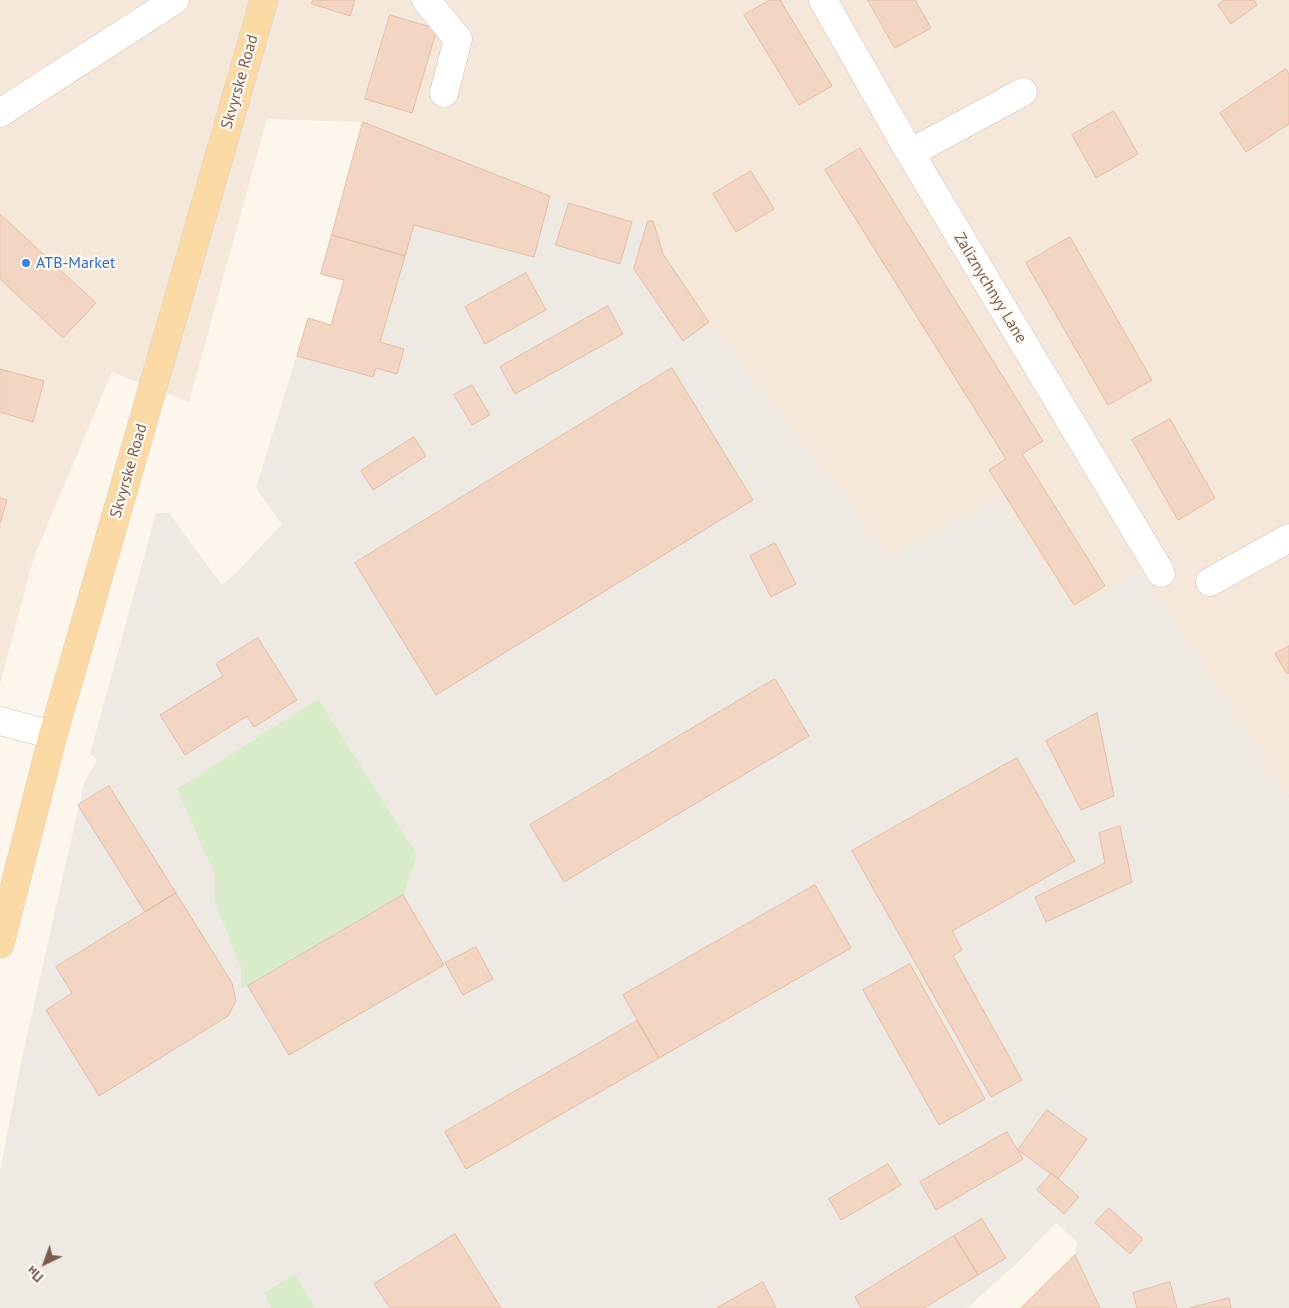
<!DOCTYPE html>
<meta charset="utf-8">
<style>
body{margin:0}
#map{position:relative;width:1289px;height:1308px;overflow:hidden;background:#fdf6ec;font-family:"PT Sans",sans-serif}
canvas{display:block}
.north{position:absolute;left:20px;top:1238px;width:50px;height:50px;-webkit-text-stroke:4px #fffaf3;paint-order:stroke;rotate:222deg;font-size:14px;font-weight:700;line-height:20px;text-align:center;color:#7a5c4d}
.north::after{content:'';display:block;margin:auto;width:18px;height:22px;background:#7a5c4d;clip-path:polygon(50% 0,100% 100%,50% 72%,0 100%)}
</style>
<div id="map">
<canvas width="1289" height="1308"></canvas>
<div class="north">Пн</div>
</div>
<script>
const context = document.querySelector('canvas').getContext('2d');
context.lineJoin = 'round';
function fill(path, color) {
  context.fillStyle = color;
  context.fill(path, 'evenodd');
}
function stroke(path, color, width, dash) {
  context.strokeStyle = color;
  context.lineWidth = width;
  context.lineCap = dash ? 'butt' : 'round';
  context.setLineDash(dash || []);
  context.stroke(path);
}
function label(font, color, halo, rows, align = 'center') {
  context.font = font + ' "PT Sans",sans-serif';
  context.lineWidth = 4.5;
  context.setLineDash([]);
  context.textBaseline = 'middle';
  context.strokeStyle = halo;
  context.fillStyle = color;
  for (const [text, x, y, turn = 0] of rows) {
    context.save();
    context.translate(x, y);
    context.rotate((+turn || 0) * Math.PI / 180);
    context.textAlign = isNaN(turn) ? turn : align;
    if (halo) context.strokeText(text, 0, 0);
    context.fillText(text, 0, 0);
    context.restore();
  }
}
fill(new Path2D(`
 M0 0H1289V800L1140 570 1073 612 1000 497 889 556 709 322 663 254 653 221 632 222 569 203 363 122 267 119 189 402 112 372 34 557 0 684Z`), '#f5e8da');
fill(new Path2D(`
 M363 122 569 203 632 222 653 221 663 254 709 322 889 556 1000 497 1073 611 1140 570 1289 800V1308H1021L1075 1255 1077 1242 1056 1223 1016 1264 967 1308H0V1171L23 1053 84 783 97 760 90 754 156 513H169L222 585 237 572 282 524 256 488 308 318 331 325 344 280 321 274Z`), '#efe9e4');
fill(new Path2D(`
 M318 699 417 855 403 895 248 986 241 988V968L215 901V875L177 789Z
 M295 1274 315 1308H271L264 1293Z`), '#d8ecc9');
const building = new Path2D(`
 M313 0H355L350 16 312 4Z
 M770 0H780L832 86 799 105 744 15Z
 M868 0H915L931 28 895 48Z
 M1225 0H1254L1257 5 1231 24 1218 5Z
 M390 15 437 29 412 113 365 99Z
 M1286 69 1289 74V124L1246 152 1220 113Z
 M1114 111 1138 154 1096 178 1072 135Z
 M363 122 550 196 534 257 414 225 405 256 332 235Z
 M860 148 1043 441 1022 454 1105 586 1074 605 989 470 1006 459 825 170Z
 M751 171 774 209 736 232 713 194Z
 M569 203 632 222 620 264 556 245Z
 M0 214 96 303 63 338 0 279Z
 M648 221H653L663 254 709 322 683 341 634 269Z
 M332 235 405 256 380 342 404 349 397 374 376 368 373 377 297 356 308 318 331 325 344 280 321 274Z
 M1070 237 1152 380 1108 405 1026 263Z
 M526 273 546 310 485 344 465 307Z
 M608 306 623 334 515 394 500 367Z
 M672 368 753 500 436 695 355 563Z
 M0 369 44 381 33 422 0 412Z
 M472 385 490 415 472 425 454 395Z
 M1170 419 1215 498 1178 520 1132 440Z
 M414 437 426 456 373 490 361 471Z
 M0 498 7 500 0 523Z
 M775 543 796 584 771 597 750 556Z
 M258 638 297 700 254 727 247 716 185 755 160 715 223 676 216 664Z
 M1289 646V673L1287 674 1275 654Z
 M775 679 809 736 564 882 530 825Z
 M1097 713 1114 796 1081 810 1046 741Z
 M1017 758 1075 861 952 931 962 950 953 956 1022 1080 991 1097 852 851Z
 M109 786 176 893 145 912 78 805Z
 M1120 826 1132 882 1046 922 1035 897 1105 863 1099 833Z
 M815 885 851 948 659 1058 623 995Z
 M176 893 232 983 236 1001 228 1016 99 1096 46 1010 72 993 56 967Z
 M403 895 444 965 289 1055 248 986Z
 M476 947 493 979 463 995 445 963Z
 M910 964 985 1099 939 1125 863 990Z
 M637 1021 659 1058 466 1169 445 1132Z
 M1047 1110 1087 1139 1058 1179 1018 1150Z
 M1007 1132 1023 1159 936 1210 920 1182Z
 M888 1164 901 1185 841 1220 829 1199Z
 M1052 1173 1079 1197 1064 1214 1037 1190Z
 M1109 1208 1143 1239 1130 1254 1095 1223Z
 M982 1219 1006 1258 978 1275 954 1236Z
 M455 1234 501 1308H390L374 1284Z
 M954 1236 978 1275 924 1308H861L855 1297Z
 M1075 1255 1100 1308H1021L1030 1299Z
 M763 1282 776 1308H717Z
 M1170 1282 1177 1308H1137L1133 1293Z
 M1229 1298 1231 1308H1190Z`);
fill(building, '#f3d5c3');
stroke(building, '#e6bba3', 1);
const minor = new Path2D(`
 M426 0 458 39 444 93
 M823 0 910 153 1161 573
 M0 113 175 0
 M910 153 1023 92
 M1210 582 1289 538
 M0 721 53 735`);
const major = new Path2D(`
 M0 944 53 735 264 0`);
stroke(minor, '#d1beb0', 29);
stroke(major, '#dad1cd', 29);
stroke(minor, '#fff', 28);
stroke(major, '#fbd9a5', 28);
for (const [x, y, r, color] of [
 [26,263,5,"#3f7fe0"]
]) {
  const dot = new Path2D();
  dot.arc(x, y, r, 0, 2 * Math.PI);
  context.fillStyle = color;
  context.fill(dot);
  stroke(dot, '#fffaf3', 2);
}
label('16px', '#7a5c4d', '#fffaf3', [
 ["Skvyrske Road",240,82,-74],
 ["Zaliznychnyy Lane",990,288,59],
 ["Skvyrske Road",129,471,-74]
]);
label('16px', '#366cbe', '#fffaf3', [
 ["ATB-Market",36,263]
], 'left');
</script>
